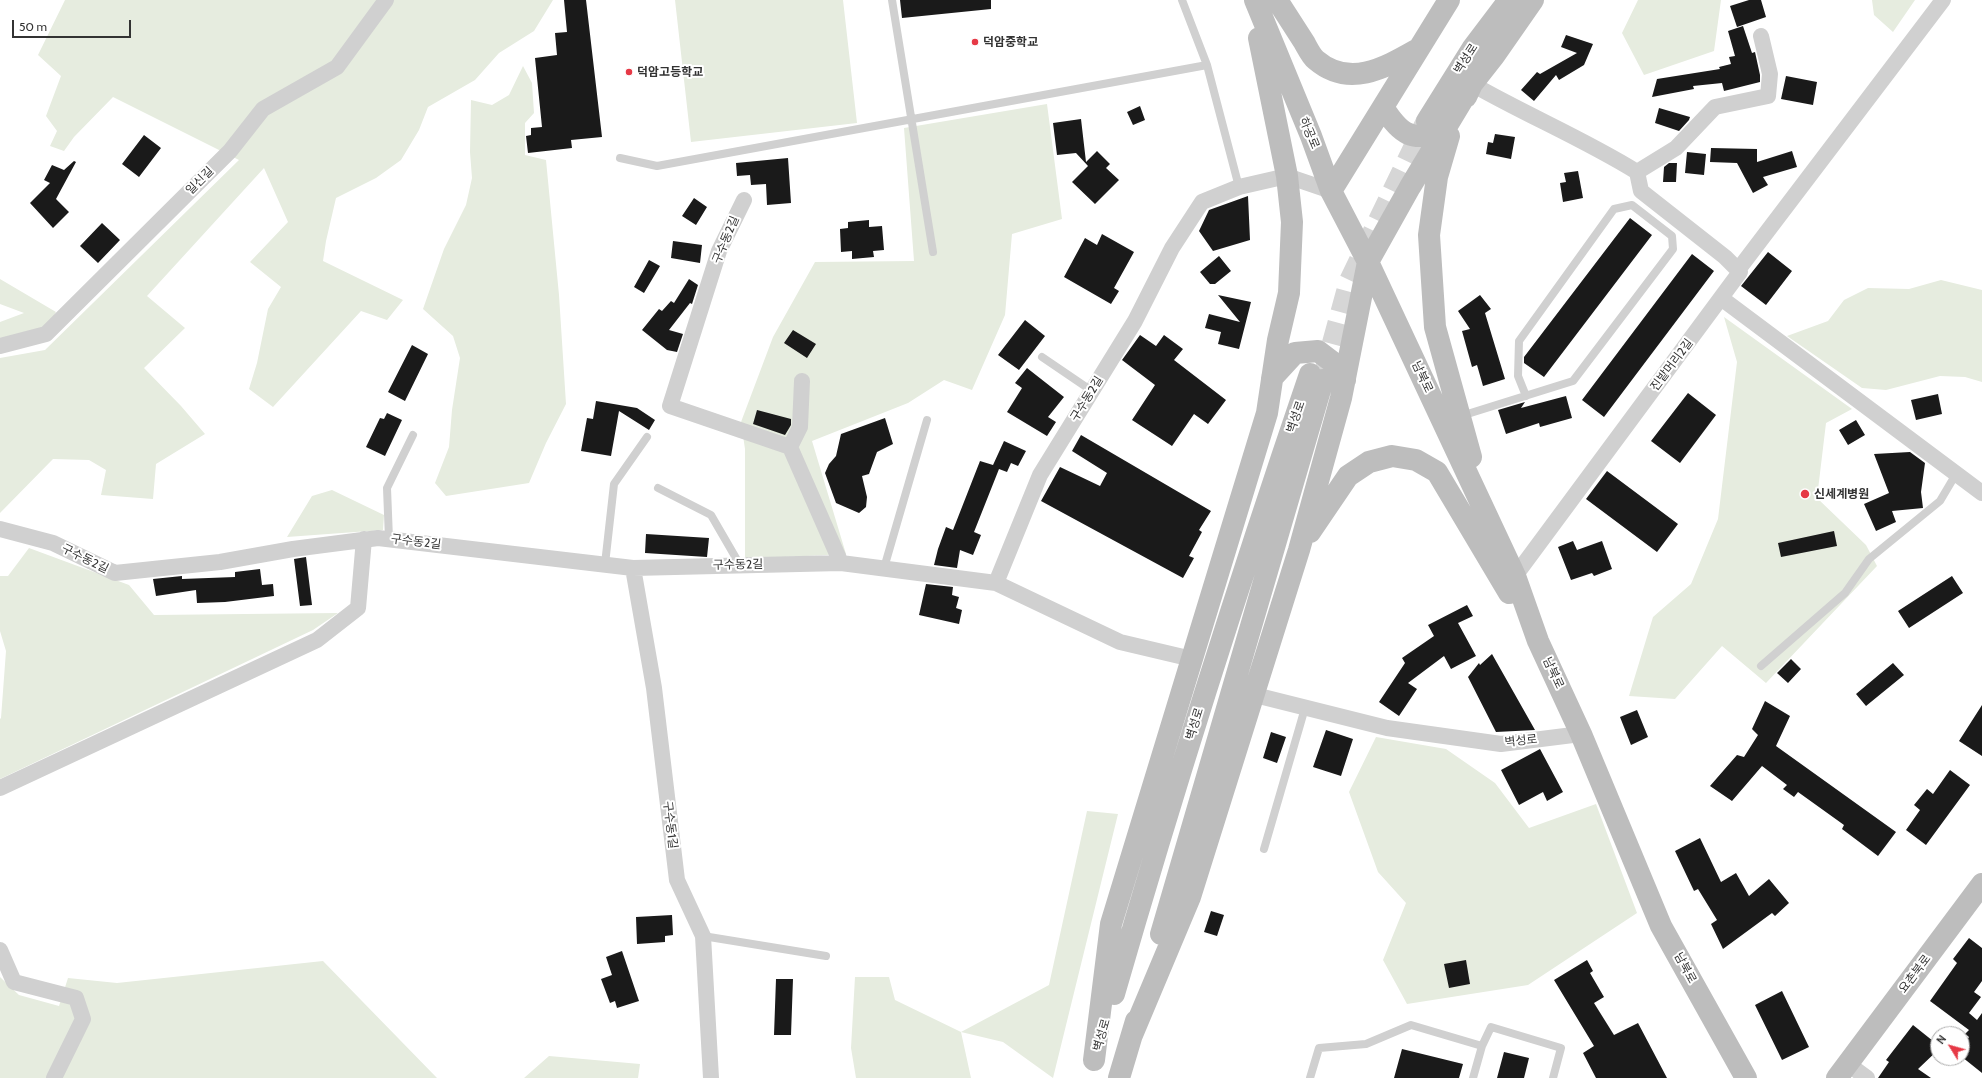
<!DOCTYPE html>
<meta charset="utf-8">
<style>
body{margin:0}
#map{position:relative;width:1982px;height:1078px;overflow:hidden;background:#fff;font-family:Cabin,sans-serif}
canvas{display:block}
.north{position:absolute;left:1930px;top:1026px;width:40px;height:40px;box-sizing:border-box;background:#fff;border:1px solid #adadad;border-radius:50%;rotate:307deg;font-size:11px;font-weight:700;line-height:16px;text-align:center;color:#333}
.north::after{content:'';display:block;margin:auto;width:14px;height:18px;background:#e63946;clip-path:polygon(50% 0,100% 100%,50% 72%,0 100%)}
.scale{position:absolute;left:12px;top:20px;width:119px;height:18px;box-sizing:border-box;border:2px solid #333;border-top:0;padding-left:5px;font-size:12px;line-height:14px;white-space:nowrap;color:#333;-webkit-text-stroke:3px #fff;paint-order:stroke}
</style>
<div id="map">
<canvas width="1982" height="1078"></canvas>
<div class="north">N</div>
<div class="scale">50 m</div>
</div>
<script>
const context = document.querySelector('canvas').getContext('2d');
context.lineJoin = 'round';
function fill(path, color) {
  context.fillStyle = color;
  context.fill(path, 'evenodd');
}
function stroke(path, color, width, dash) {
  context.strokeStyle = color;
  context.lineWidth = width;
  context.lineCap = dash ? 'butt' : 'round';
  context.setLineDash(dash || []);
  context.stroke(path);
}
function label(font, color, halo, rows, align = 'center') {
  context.font = font + ' Cabin,"Noto Sans KR",sans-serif';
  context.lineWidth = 4;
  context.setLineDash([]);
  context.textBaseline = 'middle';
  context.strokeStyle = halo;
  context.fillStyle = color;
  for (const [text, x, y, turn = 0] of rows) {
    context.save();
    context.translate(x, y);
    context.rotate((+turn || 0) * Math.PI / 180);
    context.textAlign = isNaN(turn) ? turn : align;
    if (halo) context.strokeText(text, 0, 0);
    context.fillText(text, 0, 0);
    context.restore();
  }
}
fill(new Path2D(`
 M65 0H553L534 31 499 53 475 80 428 107 419 130 401 160 376 178 336 198 326 241 323 261 403 300 387 320 361 311 273 407 249 389 257 363 268 309 281 287 250 262 288 222 264 168 147 296 185 328 144 368 181 406 205 434 156 464 153 499 101 495 106 470 89 460 53 459 0 513V358L45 350 239 160 113 97 74 137 64 151 50 146 57 131 46 116 61 76 38 55Z
 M675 0H843L857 123 691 142Z
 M1638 0H1721L1714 51 1644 75 1622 33Z
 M1872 0H1915L1893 32 1874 15Z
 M523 66 532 83 534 113 525 123V155L546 160 559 295 566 404 546 443 529 483 446 496 435 483 449 447 452 410 460 358 453 336 423 309 444 249 466 205 472 178 470 152 471 100 492 105 509 95Z
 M1047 104 1062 219 1012 234 1005 315 972 390 944 380 908 403 812 441 846 554 745 559V449L741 422 773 337 815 262 914 261 904 128Z
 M0 279 56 312 46 331 0 338V322L24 313 0 304Z
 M1941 280 1982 290V382L1965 377 1940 376 1886 390 1862 388 1787 336 1828 321 1844 300 1868 288 1909 289Z
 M1724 317 1852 409 1826 423 1817 498 1866 545 1877 566 1766 683 1722 646 1675 699 1629 696 1653 617 1691 584 1718 519 1737 362Z
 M332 490 384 515 383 530 287 537 312 496Z
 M29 548 129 585 154 615 338 613 313 630 0 779V719L1 718 6 651 0 631V576H8Z
 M1376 737 1446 749 1495 783 1529 828 1596 804 1637 913 1528 985 1407 1004 1383 960 1406 903 1378 872 1349 792Z
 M1087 811 1118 814 1053 1078 1003 1042 961 1032 971 1078H856L851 1048 855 977H889L895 1000 961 1032 1049 985Z
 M323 961 437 1078H0V977L19 995 59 1006 68 978 117 983Z
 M549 1056 640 1064 638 1078H524Z`), '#e6ecdf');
fill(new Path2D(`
 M564 0H586L602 137 571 140 572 148 528 153 526 136 531 135V128L542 127 535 58 557 55 555 33 567 32Z
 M900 0H991V9L902 18Z
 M1749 0H1761L1766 17 1737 27 1730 6Z
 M1743 26 1752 53 1755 52 1760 75V82L1724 91 1722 83 1693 86 1694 89 1652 97 1657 79 1720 69 1719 67 1731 64 1729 57 1735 56 1728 31Z
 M1566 35 1593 44 1584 65 1559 80 1556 75 1534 101 1521 90 1537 72 1540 74 1577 53 1561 47Z
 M1786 76 1817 82 1813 105 1781 99Z
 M1140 106 1145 120 1133 125 1127 112Z
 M1659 108 1690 117 1689 120 1679 131 1655 123Z
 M1081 119 1086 162 1097 151 1110 164 1106 168 1119 180 1095 204 1072 182 1088 166 1076 153 1057 155 1053 123Z
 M1495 134 1515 137 1511 159 1486 154 1488 142 1493 143Z
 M144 135 161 148 139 177 122 164Z
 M1711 148 1757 149V162L1792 151 1797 167 1763 177 1768 185 1753 193 1737 163 1710 162Z
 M1687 152 1706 154 1704 175 1685 173Z
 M788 158 791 203 767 205 766 184 751 185 750 175 737 176 736 163Z
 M74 161 76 162 56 199 69 212 53 228 30 203 50 183 44 180 52 165 64 170Z
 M1669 163H1677L1676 182H1663L1664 167Z
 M1578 171 1583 198 1563 202 1560 183 1566 182 1564 173Z
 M1248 196 1250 240 1213 251 1199 231 1209 210Z
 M694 198 707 207 696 225 682 216Z
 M1630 218 1652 235 1544 377 1524 363V357Z
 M869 220V227L882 226 884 250 873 251 874 257 852 259V251L841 252 840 229 848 228V222Z
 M102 223 120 240 98 263 80 246Z
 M1102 234 1134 252 1114 288 1119 291 1111 304 1064 277 1085 238 1097 245Z
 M673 241 702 245 700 263 671 258Z
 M1768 252 1792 271 1766 305 1741 286Z
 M1692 254 1714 271 1604 417 1582 400Z
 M1219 256 1231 271 1215 284H1210L1200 272Z
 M649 260 660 266 644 293 634 287Z
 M689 279 698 285 692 304 690 303 669 330 683 334 677 352 667 350 642 330 659 309 662 311 671 301 674 303Z
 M1218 295 1251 302 1239 349 1218 344 1221 332 1205 328 1209 314 1240 322Z
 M1480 295 1491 309 1485 313 1505 379 1483 386 1477 365 1472 367 1462 331 1470 329 1458 311Z
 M1025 320 1045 336 1019 370 998 355Z
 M793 330 816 344 807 358 784 343Z
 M1140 335 1156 346 1164 335 1183 349 1174 360 1226 400 1208 424 1194 414 1172 446 1132 420 1155 385 1122 360Z
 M412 345 428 354 405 401 388 392Z
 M1027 368 1064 397 1048 417 1056 422 1047 436 1007 412 1022 388 1015 383Z
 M1688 393 1716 415 1680 463 1651 441Z
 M1938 394 1942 414 1916 420 1911 400Z
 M1566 396 1572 418 1540 427 1539 423 1506 434 1498 410 1525 402 1521 408Z
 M596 401 637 408 655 420 649 430 619 411 611 456 581 451 587 418 593 419Z
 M757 410 791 419V425L785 435 753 424Z
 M387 413 402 420 385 456 366 447 380 418 384 419Z
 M885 418 893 444 877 452 869 474 862 476 867 497 866 507 859 513 836 503 825 473 829 464 836 456 841 434Z
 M1856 420 1865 435 1848 445 1839 430Z
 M1081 435 1211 511 1199 530 1202 532 1189 556 1194 558 1183 578 1041 501 1060 467 1100 486 1107 473 1072 451Z
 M1004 441 1026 451 1018 466 1011 463 1007 472 999 469 974 532 981 535 973 555 960 550 957 568 934 565 938 549 946 527 953 530 980 461 993 465Z
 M1910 452 1925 463 1921 492 1923 508 1892 511 1896 522 1876 531 1864 504 1889 493 1874 454Z
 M1607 471 1678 524 1657 552 1586 499Z
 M1834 531 1837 546 1781 557 1778 543Z
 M646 534 709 538 707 557 645 553Z
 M1573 541 1577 550 1602 541 1612 569 1594 576 1592 573 1571 580 1558 547Z
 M306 557 312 605 300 606 294 559Z
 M260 569 262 585 273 584 274 596 225 602 197 603 196 590 156 596 153 579 182 576V579L235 577V572Z
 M1952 576 1963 593 1909 628 1898 611Z
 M926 584 953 587 952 595 959 597 956 608 962 610 959 624 919 615Z
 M1467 605 1473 616 1458 623 1476 656 1451 669 1444 656 1408 683 1417 689 1399 716 1379 702 1405 663 1402 658 1434 636 1428 625Z
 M1492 654 1535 730 1496 732 1468 677 1479 663 1480 665Z
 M1791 659 1801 669 1788 683 1777 673Z
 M1893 663 1904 675 1866 706 1856 694Z
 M1765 701 1790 716 1776 746 1896 832 1878 856 1842 829 1844 825 1798 792 1794 797 1783 789 1787 785 1762 766 1732 801 1710 786 1737 755 1744 757 1758 735 1752 729Z
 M1982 705V756L1959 741Z
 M1637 710 1648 737 1631 745 1620 717Z
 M1326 730 1353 739 1341 776 1313 767Z
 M1271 732 1286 737 1277 763 1263 758Z
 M1540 749 1563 792 1547 801 1543 792 1519 805 1501 770Z
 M1950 770 1970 785 1926 845 1906 830 1920 810 1914 805 1927 789 1933 794Z
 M1700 838 1721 882 1736 873 1749 896 1769 879 1789 903 1775 916 1772 913 1723 949 1711 924 1717 920 1698 889 1694 891 1675 851Z
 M1211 911 1224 915 1217 936 1204 932Z
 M672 915 673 935 665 936V942L637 944 636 917Z
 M1969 938 1982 948V981L1974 992 1981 997 1969 1013 1977 1020 1982 1013V1073L1962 1057V1046L1969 1037 1965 1034 1969 1030 1930 1001 1957 963 1953 959Z
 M622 951 639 1001 617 1008 615 1001 610 1003 601 979 612 975 606 957Z
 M1466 960 1470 984 1449 988 1444 964Z
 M1587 960 1593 971 1590 973 1604 997 1594 1003 1614 1035 1638 1023 1667 1078H1596L1583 1053 1594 1046 1554 980Z
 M776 979H793L791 1035H774Z
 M1782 991 1809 1047 1782 1060 1755 1005Z
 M1913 1025 1938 1045V1050L1918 1069 1931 1078H1878L1889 1062 1886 1060Z
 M1402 1049 1463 1064 1459 1078H1394Z
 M1504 1052 1529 1058 1524 1078H1497Z`), '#1a1a1a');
stroke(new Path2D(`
 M1324 376 1350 281 1427 121`), '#d6d6d6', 22, [22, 11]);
stroke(new Path2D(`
 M892 0 933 252
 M1182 0 1207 65
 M620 158 657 166 1207 65 1239 187
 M1042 357 1092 391
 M1461 416 1573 381 1673 249 1672 236 1632 205 1614 209 1519 341 1518 376 1526 396
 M658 488 711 515 740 565
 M389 539 387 488 413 435
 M605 564 614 484 647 437
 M884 568 927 420
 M1761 666 1845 593 1869 559 1940 501 1956 474
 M1264 849 1305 708
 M703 936 826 956
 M1310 1078 1319 1048 1366 1044 1411 1025 1482 1046 1491 1027 1561 1048 1553 1078
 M1473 1078 1482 1046`), '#d0d0d0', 8);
stroke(new Path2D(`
 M1472 84C1526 115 1584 139 1637 172L1641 191 1725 257 1740 272 1515 576
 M1637 172 1676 148 1715 107 1768 96 1770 74 1761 36
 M744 200 719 251 670 406 790 447 841 563
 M1738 270 1943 0
 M1721 298 1982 493
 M0 346 46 334 230 151 263 109 337 67 386 0
 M790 447 800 427 802 381
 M0 529 53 543 115 573 220 562 293 549 378 538 633 568 841 563 996 583 1120 642 1192 659
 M633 568 654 688 677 880 703 936 711 1078
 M996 583 1040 475 1135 321 1172 248 1202 202 1239 187 1287 176 1331 191
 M1254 690 1255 695 1387 728 1501 744 1581 734
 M0 788 317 640 358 608 364 539
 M0 950 14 982 76 998 83 1019 54 1078
 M1848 1064 1867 1078`), '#d0d0d0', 16);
stroke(new Path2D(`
 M1255 0 1311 136 1331 191 1368 262 1515 576 1538 641 1581 734 1661 926 1746 1078
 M1277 0C1286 14 1295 28 1304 42 1307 47 1311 56 1316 60 1350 89 1386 67 1418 49
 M1466 97 1472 84 1494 56 1533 0
 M1383 107C1400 134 1412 143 1444 131
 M1427 121 1472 49 1509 0
 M1449 136 1437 177 1429 235 1435 327 1471 457
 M1331 191 1449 0
 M1272 378 1295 353 1318 351 1339 367 1345 380
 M1310 532 1348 476 1369 462 1392 456 1416 460 1437 472 1509 593
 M1161 934 1323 380
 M1114 994C1174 786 1240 579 1310 374
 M1132 1035 1190 897 1299 550 1341 398 1368 262 1410 187 1472 84
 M1094 1060 1111 924 1267 413 1278 340 1289 293 1292 222 1287 176 1259 38
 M1119 1078 1136 1021
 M1837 1078 1982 884`), '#bdbdbd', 22);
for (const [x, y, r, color] of [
 [975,42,4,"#e63946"],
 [629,72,4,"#e63946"],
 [1805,494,5,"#e63946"]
]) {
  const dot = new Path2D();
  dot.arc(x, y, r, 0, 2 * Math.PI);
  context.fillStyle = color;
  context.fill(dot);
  stroke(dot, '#fff', 1.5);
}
label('bold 12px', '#333', '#fff', [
 ["덕암중학교",983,42],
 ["덕암고등학교",637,72],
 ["신세계병원",1814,494]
], 'left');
label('12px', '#333', '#fff', [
 ["벽성로",1466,59,-57],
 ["하공로",1309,133,67],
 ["일신길",200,181,-45],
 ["구수동2길",726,240,-67],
 ["진밭머리2길",1672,365,-53],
 ["남북로",1422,377,65],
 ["구수동2길",1087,399,-58],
 ["벽성로",1296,417,-71],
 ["구수동2길",416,542,7],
 ["구수동2길",85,559,26],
 ["구수동2길",738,565,-1],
 ["남북로",1553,673,65],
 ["벽성로",1195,724,-73],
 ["벽성로",1521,741,-6],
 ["구수동1길",670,825,83],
 ["남북로",1685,968,61],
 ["요촌북로",1915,974,-53],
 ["벽성로",1102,1035,-74]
]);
</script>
